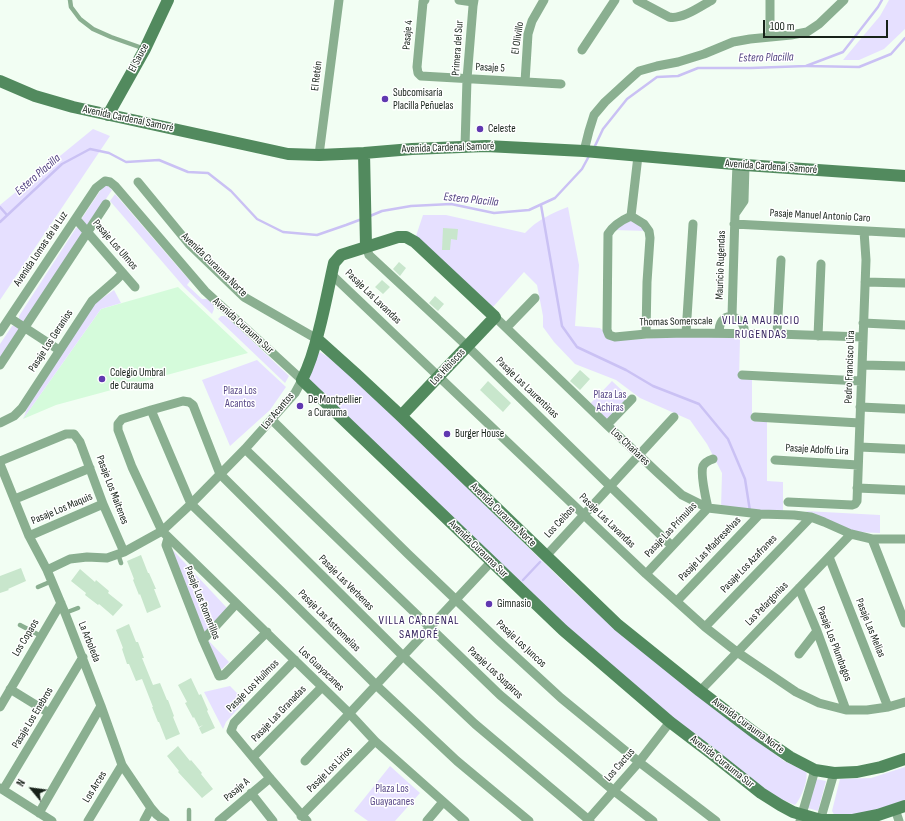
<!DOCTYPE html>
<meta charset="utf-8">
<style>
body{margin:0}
#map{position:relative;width:905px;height:821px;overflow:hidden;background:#f2fef3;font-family:"Sofia Sans Condensed",sans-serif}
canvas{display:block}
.north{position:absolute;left:12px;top:769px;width:40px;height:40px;-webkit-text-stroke:3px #fff;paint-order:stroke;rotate:299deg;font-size:11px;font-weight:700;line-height:16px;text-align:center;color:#172219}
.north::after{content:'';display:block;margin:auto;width:14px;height:18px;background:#172219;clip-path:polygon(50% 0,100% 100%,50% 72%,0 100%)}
.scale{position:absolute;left:763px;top:20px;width:125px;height:18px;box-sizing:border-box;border:2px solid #172219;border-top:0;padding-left:5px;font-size:12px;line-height:14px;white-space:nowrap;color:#172219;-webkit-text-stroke:3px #fff;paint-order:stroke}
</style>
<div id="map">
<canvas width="905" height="821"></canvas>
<div class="north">N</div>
<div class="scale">100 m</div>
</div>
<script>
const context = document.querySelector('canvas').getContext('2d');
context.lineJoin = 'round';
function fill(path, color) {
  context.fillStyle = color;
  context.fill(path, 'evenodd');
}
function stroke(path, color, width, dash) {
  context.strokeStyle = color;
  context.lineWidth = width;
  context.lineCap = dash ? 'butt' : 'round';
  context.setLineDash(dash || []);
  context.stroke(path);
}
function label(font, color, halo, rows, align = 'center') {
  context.font = font + ' "Sofia Sans Condensed",sans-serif';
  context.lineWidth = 3;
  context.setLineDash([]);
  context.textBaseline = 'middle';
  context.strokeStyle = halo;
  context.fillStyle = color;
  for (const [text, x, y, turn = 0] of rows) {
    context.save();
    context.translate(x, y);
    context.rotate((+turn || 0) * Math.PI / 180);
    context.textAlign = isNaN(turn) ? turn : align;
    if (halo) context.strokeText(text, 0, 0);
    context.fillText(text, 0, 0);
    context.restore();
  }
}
fill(new Path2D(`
 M178 287 248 353 56 405 23 419 101 309Z`), '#d5fbdb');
fill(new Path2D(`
 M889 0H905V29L884 49 859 60H843L880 16Z
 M93 129 110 136 0 300V205Z
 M104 185H107L112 190 87 227 82 222V218Z
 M115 194 190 281 187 285 202 299H207L213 304 214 309 212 314 184 287 110 201Z
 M568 207 579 265 575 326 600 328 609 336 624 340 686 336 740 338 739 378 752 379V421L767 422V481L783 482V513L721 508 722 473 707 444 690 420 640 398 616 380 575 364 554 342 543 327V316L537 285 524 272 493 307 416 236 423 215H446L525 233C537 220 552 213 568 207Z
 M630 219 647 231 614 230Z
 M78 227 83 233 25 323 19 319V316L76 228Z
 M114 290 121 303 101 309 23 419 31 399 94 304Z
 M221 316H224L227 317 289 376 285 383 218 319Z
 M14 325 21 329 0 361V344L12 326Z
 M320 352 328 357 368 391 575 593 618 629 731 721 784 761 806 771C809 779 801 799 795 805L783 800 767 791 649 699 559 621 310 382 309 379 313 367 315 356Z
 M257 360 286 387 270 410 230 446 202 380Z
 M612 381 630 398 607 422 589 405Z
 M805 511 880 515V533L854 532 815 514Z
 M170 547 227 608 205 633Z
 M208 640 229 662 222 669 219 668Z
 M230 686 245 701 226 722 223 729 204 692Z
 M390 766 420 793 395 821H368L354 811Z
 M905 767V801L881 810 859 814 835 816 832 811 840 779 871 778Z
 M816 779 826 781 818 811 808 808Z`), '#e6e0ff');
stroke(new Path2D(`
 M807 66 859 67 891 54 905 38
 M594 148 603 129 627 99 657 77 678 76 698 68H751L806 66 843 52 878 7 882 0
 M541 205 562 326 577 347 626 370 653 386 699 404 728 439 745 479 750 511
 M0 207 7 215
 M370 216 382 211 411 206 451 204 494 213 529 210 555 198 582 169 589 156
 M0 222 62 164 90 149 109 153 126 162 159 160 188 172 208 173 231 191 257 219 283 232 317 235 346 225 362 219
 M523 580 540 562`), '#cac1f4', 2.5);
fill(new Path2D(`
 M443 228 458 229 457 240 451 239 450 250H442Z
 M399 262 406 268 400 276 393 269Z
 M382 280 390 287 383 294 375 287Z
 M435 296 444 304 438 311 429 303Z
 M580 370 590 379 580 390 570 381Z
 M488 381 511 403 503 412 480 390Z
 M141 555 148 573H149L156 589H154L161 607 147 613 140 594 139 595 133 580 134 579 127 561Z
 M21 568 26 581 8 589 9 590 0 593V576Z
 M80 569 95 582 96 580 109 591 108 593 123 605 113 616 99 604 98 605 85 595 86 593 71 581Z
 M129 624 136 642H138L144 658H142L153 685 160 683 167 700H168L174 716 173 717 180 734 166 740 159 722H158L152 707H153L142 679 136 681 129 664H127L122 649 123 648 116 630Z
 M191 678 199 695 201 694 208 710 207 711 215 728 202 734 199 728 203 725 199 727 194 717 193 718 185 703 187 702 178 685Z
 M178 746 190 761 191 760 202 773 201 774 213 789 202 798 178 772 179 771 167 756Z`), '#c8e6cc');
stroke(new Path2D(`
 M70 0 71 7 80 19 93 29 111 37 145 49
 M118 554 121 563
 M38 587 52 581
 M65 613 78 608
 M20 625 41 636
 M189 821V810`), '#8aaf90', 4.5);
stroke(new Path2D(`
 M425 0 423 2 417 67 418 73 421 76 561 84
 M459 0 473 2
 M637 0 669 17C682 20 701 6 712 0
 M770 0V37
 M582 50 615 0
 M525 82 528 34 532 21 544 0
 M465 146 467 79 473 6 474 0
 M584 151 589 131 594 115 605 102 630 79 639 71 657 66 678 62 704 54 733 42 750 39 791 35 807 32 819 24 844 0
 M319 155 339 0
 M138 182 189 244 244 297 317 339
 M735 214 744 201 745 165
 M631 216C622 220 613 225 608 234L607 330 609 335 615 337 646 334 686 333 777 334 863 337
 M631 216 644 224 649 231 650 238 647 282 646 334
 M631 216 638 156
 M76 219 135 287
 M734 224 905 233
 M366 246 369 255 467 346 610 486 672 546
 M332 275 646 574 705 627 737 652 796 692 819 703 846 710H867L888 707 905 702
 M865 282 905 283
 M732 316 735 214 737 164
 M495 317 607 425 659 474 682 495 708 508 760 514 794 515 811 517 824 522 851 534 872 539H905
 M10 318 59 350
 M863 323 905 325
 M507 327 535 298
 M0 332 96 188 105 181 110 182 115 186 205 291 302 380 295 393 245 449 191 504 162 531 124 552 107 558 87 557 70 559 47 570
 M686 333 693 224
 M719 333C719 329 719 325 722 321 729 312 741 318 744 328 744 328 744 334 744 334
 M777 334 781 260
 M818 336 821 264
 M0 365 106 204
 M862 365 905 366
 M742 375 861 381
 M860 407 905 409
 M151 410 191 504 281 591 376 685 457 761 529 821
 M755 417 860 423
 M272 420 408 554 498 640 561 698 639 762 716 821
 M0 423 14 416 22 408 92 301 116 280 123 273
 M607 425 632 399
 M859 447 905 449
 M245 449 500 695 614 791 653 821
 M775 460 858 465
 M0 461 66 434H74L80 442 103 504 124 552
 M0 464 29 536 47 570 65 613 101 706 122 765 151 808 157 815 165 821
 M857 488 905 490
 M15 499 90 468
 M788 502 852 505 855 504 857 501 866 260 864 231
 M29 536 103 504
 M168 538 166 545 203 640 219 676 224 675 267 632
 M872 539 905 623
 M546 556 674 417
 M829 557 888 707
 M646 574 708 508C706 499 700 474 703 466 705 462 710 460 713 459
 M799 588 817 631 846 710
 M677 601 760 514
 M705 627 811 517
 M203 640 236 604
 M799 654 817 631
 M295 660 234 723 231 731 270 778 307 821
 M10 689 49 713
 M700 691 851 534
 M0 707 61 603
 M253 757 322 687
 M305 761 491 562
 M0 788 52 821
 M3 790 83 657
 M251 793 273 821
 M895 809 899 821
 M39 813 101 706
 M301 816 375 741
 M88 821 122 765
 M144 821 151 808
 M219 821 270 778
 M427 821 443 802
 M465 821 375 741 349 713 162 531 132 467 118 430V424L122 419 151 410 183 401 189 402 193 405 220 474 403 656 475 724 590 821
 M587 821 639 762 670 722
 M800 821 815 770
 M820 821 834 773`), '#8aaf90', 9);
stroke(new Path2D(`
 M0 81 35 96 73 107 288 154 319 155 364 153 412 149 486 146 584 151 745 165 905 176
 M108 115 145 49 168 0
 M364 153 366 246
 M317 339 356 374 401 416 618 625 700 691 755 733 790 757 815 770 834 773 857 772 881 767 905 759
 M401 416 495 317 415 242 406 237H398L341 255 334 263C329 285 325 307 319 330 315 347 310 364 302 380L563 630 670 722 712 754 761 793 780 805 793 812 821 820H853L878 815 905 806`), '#528a5e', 12);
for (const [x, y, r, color] of [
 [385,99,4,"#6038b0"],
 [480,129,4,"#6038b0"],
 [102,379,4,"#6038b0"],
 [300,406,4,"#6038b0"],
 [447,434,4,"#6038b0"],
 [489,604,4,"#6038b0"]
]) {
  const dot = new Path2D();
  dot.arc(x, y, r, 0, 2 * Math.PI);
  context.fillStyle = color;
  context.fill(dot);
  stroke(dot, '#fff', 1.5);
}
label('11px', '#172219', '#fff', [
 ["Pasaje 4",408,35,-85],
 ["El Olivillo",518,38,-81],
 ["Primera del Sur",458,48,-86],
 ["El Sauce",139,58,-62],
 ["Pasaje 5",490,68,3],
 ["El Retén",317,76,-83],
 ["Avenida Cardenal Samoré",128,119,12],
 ["Avenida Cardenal Samoré",448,148,-2],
 ["Avenida Cardenal Samoré",771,167,4],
 ["Pasaje Manuel Antonio Caro",820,216,3],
 ["Pasaje Los Ulmos",115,245,49],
 ["Avenida Lomas de la Luz",41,249,-56],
 ["Avenida Curauma Norte",214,265,44],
 ["Mauricio Rugendas",721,265,-88],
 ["Pasaje Las Lavandas",373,297,44],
 ["Thomas Somerscale",676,322,-1],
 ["Avenida Curauma Sur",243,326,42],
 ["Pasaje Los Geranios",51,341,-57],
 ["Los Hibiscos",448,367,-47],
 ["Pedro Francisco Lira",850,367,-88],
 ["Pasaje Las Laurentinas",527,388,44],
 ["Los Acantos",278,411,-50],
 ["Los Chañares",630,447,43],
 ["Pasaje Adolfo Lira",817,450,3],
 ["Pasaje Los Maitenes",112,490,69],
 ["Pasaje Los Maquis",62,509,-23],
 ["Avenida Curauma Norte",503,515,44],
 ["Pasaje Las Lavandas",607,521,44],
 ["Los Ceibos",560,522,-47],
 ["Pasaje Las Prímulas",671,530,-47],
 ["Avenida Curauma Sur",478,549,44],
 ["Pasaje Las Madreselvas",710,549,-46],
 ["Pasaje Los Azafranes",749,564,-46],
 ["Pasaje Las Verbenas",346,583,45],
 ["Pasaje Los Romerillos",202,603,68],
 ["Las Pelargonias",767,604,-46],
 ["Pasaje Las Astromelias",329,621,45],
 ["Pasaje Las Melias",870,628,68],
 ["Los Copaos",26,638,-59],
 ["La Arboleda",89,642,68],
 ["Pasaje Los Juncos",521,644,43],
 ["Pasaje Los Plumbagos",834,644,69],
 ["Los Guayacanes",321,669,44],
 ["Pasaje Los Suspiros",495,673,43],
 ["Pasaje Los Huilmos",253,686,-45],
 ["Pasaje Las Granadas",279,714,-46],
 ["Pasaje Los Enebros",33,718,-59],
 ["Avenida Curauma Norte",748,726,36],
 ["Avenida Curauma Sur",722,762,38],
 ["Los Cactus",620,765,-49],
 ["Pasaje Los Lirios",330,770,-45],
 ["Los Arces",95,787,-58],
 ["Pasaje A",237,790,-40]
]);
label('11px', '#172219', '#fff', [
 ["Subcomisaría",393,93],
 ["Placilla Peñuelas",393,106],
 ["Celeste",488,129],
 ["Colegio Umbral",110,373],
 ["de Curauma",110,386],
 ["De Montpellier",308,400],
 ["a Curauma",308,413],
 ["Burger House",455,434],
 ["Gimnasio",497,604]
], 'left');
label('11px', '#574787', '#fff', [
 ["Plaza Los",240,391],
 ["Acantos",240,404],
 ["Plaza Las",610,395],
 ["Achiras",610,408],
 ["Plaza Los",392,789],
 ["Guayacanes",392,802]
]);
label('italic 12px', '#534382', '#fff', [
 ["Estero Placilla",766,58,-1],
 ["Estero Placilla",38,175,-41],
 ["Estero Placilla",471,200,6]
]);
context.letterSpacing = '1px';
label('12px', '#362560', '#fff', [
 ["VILLA MAURICIO",761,321],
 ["RUGENDAS",761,335],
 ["VILLA CARDENAL",419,621],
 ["SAMORÉ",419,635]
]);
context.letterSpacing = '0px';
</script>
